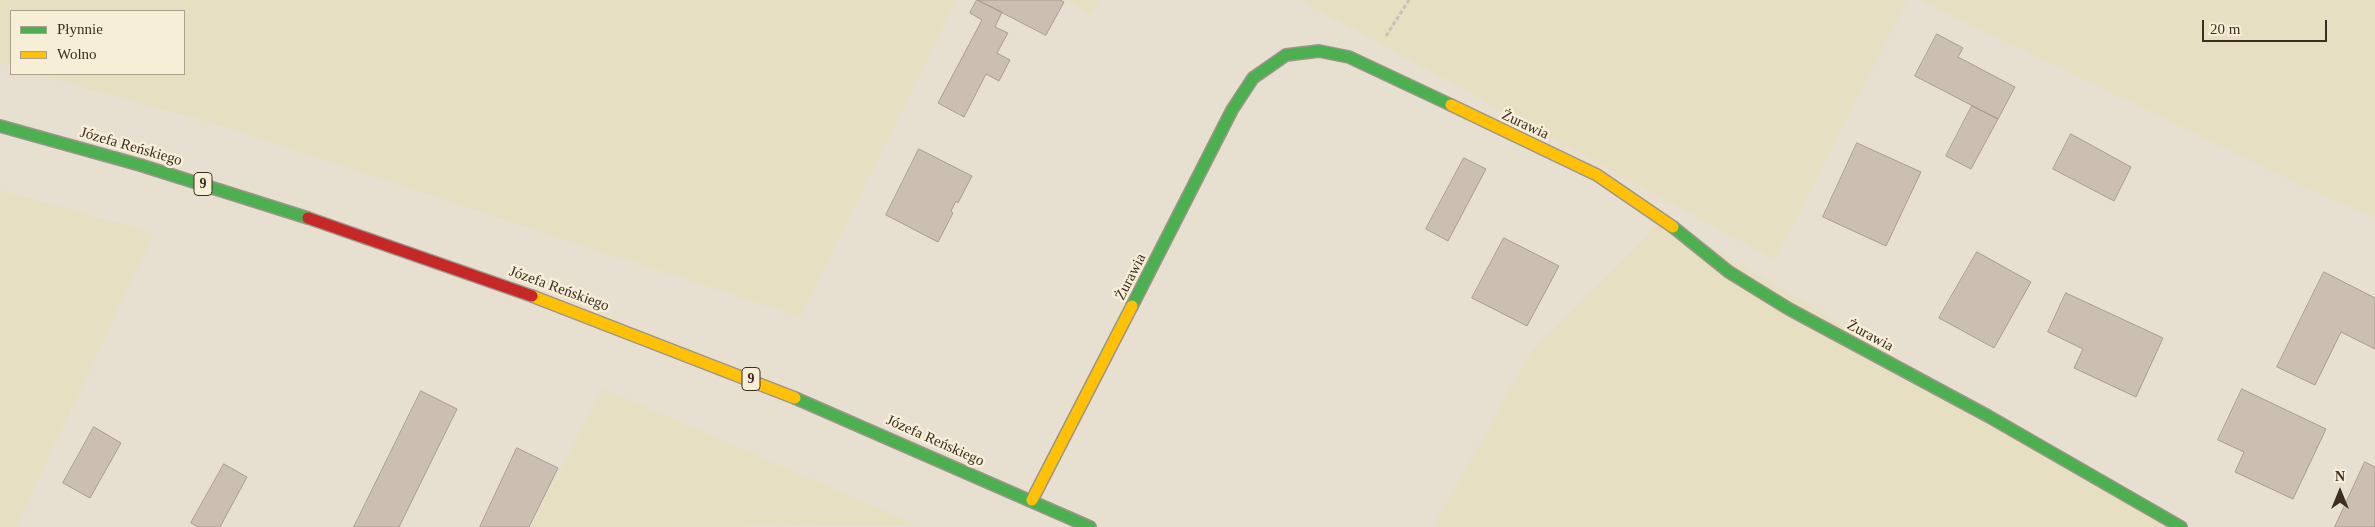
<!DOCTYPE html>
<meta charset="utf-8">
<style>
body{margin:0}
#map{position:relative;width:2375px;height:527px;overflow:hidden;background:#e7e0d1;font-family:Georgia,serif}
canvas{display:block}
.legend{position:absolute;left:10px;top:10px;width:175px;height:65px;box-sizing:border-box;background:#f7eed8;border:1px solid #ada18e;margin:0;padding:6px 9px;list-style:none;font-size:15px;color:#3d2e20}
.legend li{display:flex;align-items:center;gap:10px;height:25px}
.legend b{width:25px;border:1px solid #ada18e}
.north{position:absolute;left:2315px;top:467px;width:50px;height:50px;-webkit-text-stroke:4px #f7eed8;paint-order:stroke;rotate:0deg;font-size:14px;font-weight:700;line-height:20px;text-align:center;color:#3d2e20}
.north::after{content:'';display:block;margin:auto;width:18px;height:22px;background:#3d2e20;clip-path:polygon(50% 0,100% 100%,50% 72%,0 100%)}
.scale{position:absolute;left:2202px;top:20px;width:125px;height:22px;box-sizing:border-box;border:2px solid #3d2e20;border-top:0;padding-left:6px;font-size:15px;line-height:18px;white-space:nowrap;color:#3d2e20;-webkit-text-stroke:4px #f7eed8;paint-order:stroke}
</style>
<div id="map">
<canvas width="2375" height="527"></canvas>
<ul class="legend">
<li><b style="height:6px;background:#4caf50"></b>Płynnie</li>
<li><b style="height:6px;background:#ffc107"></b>Wolno</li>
</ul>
<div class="north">N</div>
<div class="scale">20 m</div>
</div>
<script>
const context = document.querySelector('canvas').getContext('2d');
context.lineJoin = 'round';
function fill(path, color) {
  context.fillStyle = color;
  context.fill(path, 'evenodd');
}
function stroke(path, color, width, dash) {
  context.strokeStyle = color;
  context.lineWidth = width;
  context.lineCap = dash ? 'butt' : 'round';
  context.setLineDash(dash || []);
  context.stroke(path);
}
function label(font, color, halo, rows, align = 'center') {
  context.font = font + ' Georgia,serif';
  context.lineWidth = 5;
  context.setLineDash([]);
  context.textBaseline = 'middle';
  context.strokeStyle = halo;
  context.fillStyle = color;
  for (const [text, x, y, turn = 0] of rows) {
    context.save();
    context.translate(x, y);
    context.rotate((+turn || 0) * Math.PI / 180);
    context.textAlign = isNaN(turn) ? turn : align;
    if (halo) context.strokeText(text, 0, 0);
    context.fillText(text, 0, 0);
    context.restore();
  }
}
fill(new Path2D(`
 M0 0H957L800 317 222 126 35 74H184V11H11V67L0 64Z
 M1065 0H1099L1091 15Z
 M1300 0H1907L1775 260Z
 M1920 0H2375V217L2330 199Z
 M0 190 154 233 16 527H0Z
 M1664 219 2181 527H1433L1533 349Z
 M602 388 919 526 531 527Z`), '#e6dfc2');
const building = new Path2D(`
 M977 0 1002 12 995 27 1008 33 997 53 1010 60 999 81 986 74 964 117 938 103 982 20 970 13Z
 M978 0H1060L1064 2 1046 35Z
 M1937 34 1963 48 1958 57 2015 87 1998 119 1915 76Z
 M1972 106 1998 119 1971 169 1946 156Z
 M2071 134 2131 167 2114 201 2053 169Z
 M1857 143 1921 172 1886 246 1823 217Z
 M919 149 972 176 958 203 956 201 951 211 953 213 938 242 886 215Z
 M1464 158 1486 169 1448 241 1426 229Z
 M1504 238 1559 266 1527 326 1472 298Z
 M1977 252 2031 282 1994 348 1939 318Z
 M2324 272 2375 298V349L2341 332 2315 385 2277 367Z
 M2066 293 2163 338 2136 397 2074 368 2083 349 2048 332Z
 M2242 389 2326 429 2293 499 2235 472 2244 452 2218 440Z
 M421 391 457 409 399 527H354Z
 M94 427 121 443 90 498 63 483Z
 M517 448 558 468 529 527H480Z
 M2365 462 2375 467V527H2335Z
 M224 464 247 477 220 527H198L191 523Z`);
fill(building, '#cbbfb2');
stroke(building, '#a89c90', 1);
const fast = new Path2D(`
 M0 126 140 165 308 218
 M1673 227 1729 272 1789 309 1988 416 2181 527
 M1132 306 1232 110 1253 78 1286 55 1319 51 1349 57 1451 105
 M795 398 1090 527`);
const slow = new Path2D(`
 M1451 105 1597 175 1673 227
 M532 296 795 398
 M1032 500 1132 306`);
const jam = new Path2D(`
 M308 218 532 296`);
stroke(fast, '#9c958a', 14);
stroke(slow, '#9c958a', 14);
stroke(jam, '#9c958a', 14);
stroke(new Path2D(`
 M1386 36 1409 0`), '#c8c2b9', 3, [4, 2.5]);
stroke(fast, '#4caf50', 11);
stroke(slow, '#ffc107', 11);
stroke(jam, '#c62828', 11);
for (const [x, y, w] of [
 [203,184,18],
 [751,379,18]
]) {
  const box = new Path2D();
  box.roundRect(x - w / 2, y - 11.5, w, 23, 4);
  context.fillStyle = '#f7eed8';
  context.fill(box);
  stroke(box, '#3d2e20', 1);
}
label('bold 14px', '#3d2e20', null, [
 ["9",203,184],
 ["9",751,379]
]);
label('15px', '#3d2e20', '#f7eed8', [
 ["Żurawia",1525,125,25],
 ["Józefa Reńskiego",131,147,16],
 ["Żurawia",1131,277,-63],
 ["Józefa Reńskiego",559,289,20],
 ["Żurawia",1870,336,28],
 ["Józefa Reńskiego",935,441,24]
]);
</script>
